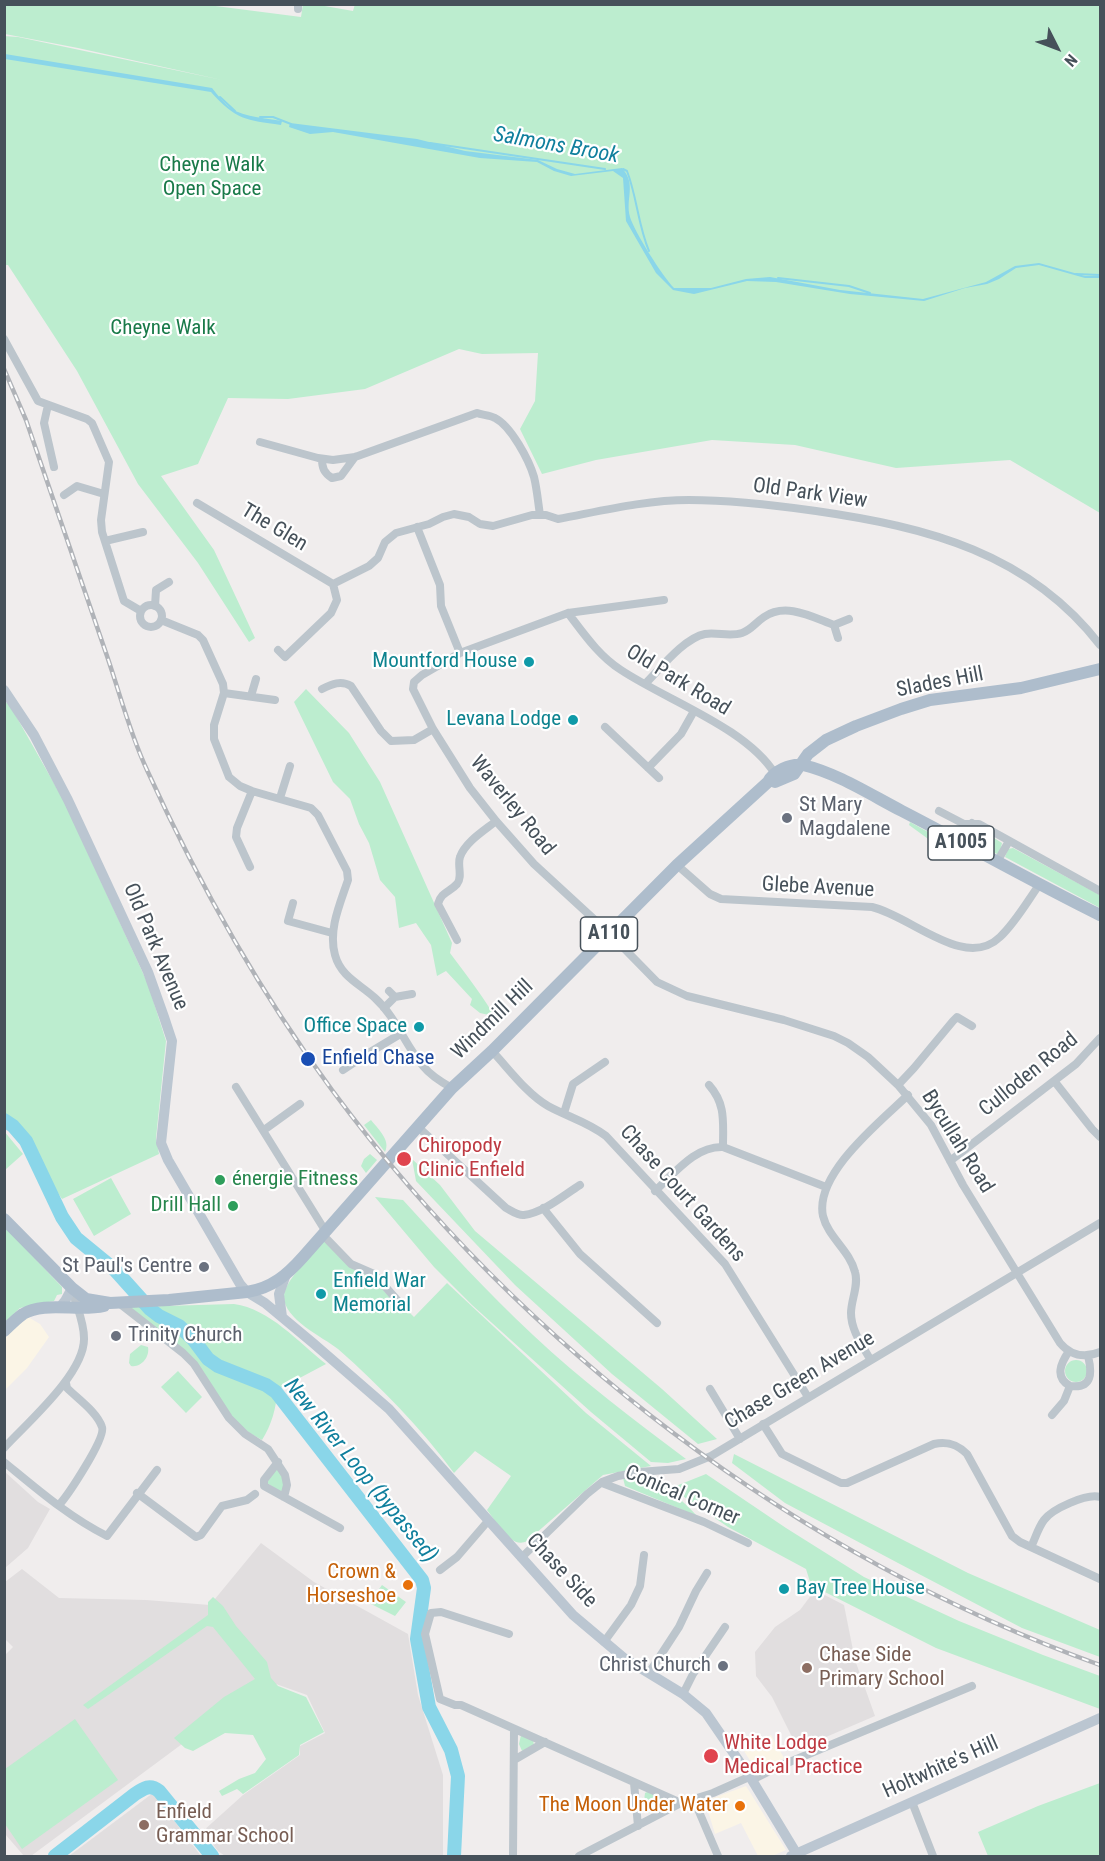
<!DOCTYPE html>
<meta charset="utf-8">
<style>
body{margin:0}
#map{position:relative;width:1105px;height:1861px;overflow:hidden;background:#f0eded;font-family:"Roboto Condensed",sans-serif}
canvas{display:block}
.frame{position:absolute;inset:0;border:6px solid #46515a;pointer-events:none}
.north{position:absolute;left:1027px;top:18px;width:60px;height:60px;-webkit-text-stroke:4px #fff;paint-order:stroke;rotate:132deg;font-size:16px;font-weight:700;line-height:24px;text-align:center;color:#46515a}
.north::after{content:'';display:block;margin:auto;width:21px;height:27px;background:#46515a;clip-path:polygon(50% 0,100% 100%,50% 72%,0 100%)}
</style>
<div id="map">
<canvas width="1105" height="1861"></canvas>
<div class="frame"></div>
<div class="north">N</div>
</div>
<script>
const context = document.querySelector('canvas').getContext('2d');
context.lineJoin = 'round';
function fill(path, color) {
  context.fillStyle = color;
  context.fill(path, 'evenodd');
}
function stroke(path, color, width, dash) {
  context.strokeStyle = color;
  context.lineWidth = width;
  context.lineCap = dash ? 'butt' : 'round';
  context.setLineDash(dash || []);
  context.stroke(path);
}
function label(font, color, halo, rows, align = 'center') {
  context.font = font + ' "Roboto Condensed",sans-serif';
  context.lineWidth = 4.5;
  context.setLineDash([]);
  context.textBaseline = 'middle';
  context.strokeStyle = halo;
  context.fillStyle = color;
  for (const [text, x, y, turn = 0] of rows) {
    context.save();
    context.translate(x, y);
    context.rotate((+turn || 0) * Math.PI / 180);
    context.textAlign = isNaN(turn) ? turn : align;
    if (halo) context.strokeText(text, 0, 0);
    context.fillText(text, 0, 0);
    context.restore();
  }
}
fill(new Path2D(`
 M28 1317 40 1324 49 1337 27 1368 5 1390V1338Z
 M771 1735 784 1758 758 1773 744 1751Z
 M746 1786 786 1850 772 1856H758L741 1823 715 1834 705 1801Z`), '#fbf5e6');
fill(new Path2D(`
 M4 1471 38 1502 50 1509 28 1548 5 1568Z
 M261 1543 314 1582 408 1634 418 1695 443 1775V1856H225L218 1851 203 1831 243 1795 300 1755V1746L325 1733 307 1695 276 1684 209 1724 31 1856H24L5 1834 4 1656 13 1647 5 1639V1582L22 1569 59 1598 146 1600 210 1605Z
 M815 1590 844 1605 855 1660 875 1716 798 1749 772 1697 756 1676 755 1652 775 1627 800 1610Z
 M153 1793 201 1856H69Z`), '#e1dedf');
fill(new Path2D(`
 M200 4 301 17 303 4 319 5 353 11 355 4 1100 5V513L1010 460 896 468 795 445 712 440 596 460 542 474 520 429 535 401 538 353 482 354 459 349 365 389 288 399 228 398 198 464 161 476 214 550 255 638 249 642 198 563 138 484 77 371 8 265H5L4 36 18 37 222 80 78 48 5 34V5Z
 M306 689 349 733 380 782 452 943 450 953C465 973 479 991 492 1012L489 1015 480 1013 470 1005 472 999 446 971 437 976 431 945 416 923 399 928 395 897 380 880 369 843 359 824 350 799 333 782 294 702Z
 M4 700 12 709 64 801 148 984 166 1041 156 1138 159 1154 62 1199C47 1180 43 1155 29 1136 23 1127 13 1120 5 1114Z
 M910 822 937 837 935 840 931 841 909 825Z
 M980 829 1002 843 1000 852 997 854 969 839 970 832Z
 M1013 848 1100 895V908L1005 857 1008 849Z
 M371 1120C378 1129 391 1140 385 1152L364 1125Z
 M4 1131 23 1154 5 1170H4Z
 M370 1154 377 1160 366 1173 361 1166 364 1159Z
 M412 1159 440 1185 475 1231 662 1389 717 1439 698 1444 612 1374 515 1285 416 1181Z
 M111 1178 131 1214 94 1236 73 1199Z
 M375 1197 403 1200C445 1246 487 1292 533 1335 581 1380 634 1420 686 1459L668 1463 651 1462 591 1412 472 1305 434 1267Z
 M4 1226 62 1287V1294L57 1295 54 1301 20 1308 5 1322Z
 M324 1241 371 1276 395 1303 402 1305 414 1317 447 1283 586 1413 651 1466 603 1475 527 1541C511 1550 496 1521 487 1510L511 1476 475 1451 454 1473C421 1428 380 1386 338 1349 323 1337 283 1319 284 1296 284 1281 314 1253 324 1241Z
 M234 1304C270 1309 298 1342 326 1364L277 1390C277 1407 271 1426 262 1440 222 1420 218 1387 191 1357 173 1337 148 1325 129 1307Z
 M141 1345 148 1347C150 1357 141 1368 131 1366L129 1363 130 1354Z
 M1065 1371a11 11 0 1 1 22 0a11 11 0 1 1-22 0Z
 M178 1371 202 1397 186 1413 161 1387Z
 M734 1454 968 1573 1100 1630V1657L1022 1628 898 1563 785 1503 732 1463Z
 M275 1469 280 1470 285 1486 282 1493 267 1483Z
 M706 1474 786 1528 864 1577 959 1621 1043 1655 1100 1676V1709L936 1648 811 1585 806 1569 728 1527 671 1488Z
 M632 1476 656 1477C669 1491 685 1502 697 1516L625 1486 623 1478Z
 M382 1585 406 1602 395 1616 369 1603Z
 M213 1597 223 1606 236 1626 267 1662 271 1678 278 1686 306 1697 324 1732 300 1745 299 1755 243 1794 237 1789 222 1796 219 1791 239 1779 255 1773 266 1759 253 1735 225 1733 193 1751 185 1748 174 1738 224 1697 255 1679 213 1627 207 1626 88 1709 83 1705 208 1615V1602Z
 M75 1719 118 1780 22 1849 5 1824V1769Z
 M521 1735 533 1740 534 1745 522 1751 519 1744Z
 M1100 1783V1856H988L978 1832 1038 1806Z
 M649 1791 665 1799 666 1803 648 1813 643 1808 645 1793Z`), '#bcedcf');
fill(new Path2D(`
 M5 54 212 88C217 94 222 101 228 106 240 117 266 118 282 121L281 125C246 120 236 120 211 92L5 59Z
 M290 123 417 139 465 151 538 160 557 169 575 174 622 168C637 185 625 198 630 217 634 231 663 277 674 288H711L746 279 770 277 840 290 923 299 986 282 1015 266 1039 263 1085 276H1100V278H1085L1039 265 1016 268 999 279 987 284 965 288 924 301 850 294 776 282 747 281 694 294 673 290 656 273 626 221 623 178 613 171 571 176 554 171 537 162 480 158 333 132 310 134 289 127Z`), '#8ad6e9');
stroke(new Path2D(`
 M220 97 235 111
 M260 117H273L291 124
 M430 143 605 169
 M623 169 627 171C637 197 638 225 649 251
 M1076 274 1100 275
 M778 278 849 286 870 293`), '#8ad6e9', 2);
stroke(new Path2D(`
 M4 1120 13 1126 26 1141 62 1217 76 1238 115 1270 150 1309 159 1316 179 1326 193 1339 208 1359 218 1366 266 1385 276 1392 422 1580 424 1588 417 1639 429 1707 451 1750 458 1776 454 1856
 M55 1856 135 1794C144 1788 150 1784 159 1791L212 1856`), '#8ad6e9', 14);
stroke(new Path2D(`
 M298 9V4
 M4 339 38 401 87 419 92 423 109 462 101 520 102 532 124 601 141 611
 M48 405 44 423 54 467
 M260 442 318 458 333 460 355 457 477 413C482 415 490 415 495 418 511 426 529 460 534 477 537 489 538 502 540 515
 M322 459C322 468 324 473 332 478L341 476 355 457
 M64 495 77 486 104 494
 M197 503 333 584
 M417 527 440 585 441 606 460 653
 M105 541 143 532
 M333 584 369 566 378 558 385 542 396 533 429 524 443 517 454 514 469 517 480 524 493 526 532 515H546L558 519C601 511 645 500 689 500 731 500 774 505 816 511 927 527 1029 553 1100 645
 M664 600 568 613 460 653 422 675 414 682 413 689 433 729 470 788 496 821 534 864 609 933 657 982 687 996 784 1020 834 1036 848 1043 868 1057 898 1085 931 1125 963 1185 1060 1343C1071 1356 1085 1358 1100 1352
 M140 616a11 11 0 1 1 22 0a11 11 0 1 1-22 0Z
 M155 606 156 590 169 582
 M568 613C584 634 599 656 621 670 666 700 747 728 775 774
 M161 620 198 635 203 640 223 684 224 693 214 725V739L229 777 240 786 252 791 311 808 318 815 347 871 348 880C340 904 328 930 335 955 341 977 360 984 375 998 396 1017 405 1045 423 1066 431 1076 441 1082 452 1088
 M834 625 838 638
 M278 650 285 657 331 613 337 600 333 584
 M645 684C660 669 684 638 705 634 717 632 730 637 742 633 751 630 755 623 764 617 786 602 812 617 834 625L849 619
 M322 689C332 684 341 680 351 686L381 731 391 741 414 740 433 729
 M224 693 275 700
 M251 696 256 679
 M605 727 659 778
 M648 768 681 734 694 711
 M280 798 290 766
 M939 811 964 824H979L1100 891
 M959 842 972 823
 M997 862 1009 841
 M677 865 710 894 721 899 872 907C911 916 965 971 1000 937 1015 923 1027 902 1039 885
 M250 867 236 837 237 828 252 791
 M293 903 288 921 332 933
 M457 940 438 904C441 892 450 892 457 884 463 877 457 865 460 857 465 842 485 830 496 821
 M395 997 412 994
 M384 1008 395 997 389 991
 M492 1051C509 1069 527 1094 548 1106 568 1117 588 1122 606 1136L725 1264 808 1397
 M343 1070 367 1054 402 1033
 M1055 1082 1092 1129 1100 1137
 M709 1085C726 1104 723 1122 723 1147
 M898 1085 914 1068 953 1021 957 1017 972 1026
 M236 1087 326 1232
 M564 1113 573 1084 605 1062
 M418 1127 506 1208C512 1211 518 1216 524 1215 543 1213 564 1195 580 1185
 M264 1130 300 1104
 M950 1161 1076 1064 1100 1038
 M655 1191C675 1173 695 1146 723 1147L826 1187
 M543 1208 580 1254 657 1323
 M323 1235 351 1264 374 1274 398 1301
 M119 1303 183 1353 194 1364 229 1418 245 1434 268 1449 285 1475 287 1485 284 1497
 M1069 1351C1061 1363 1054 1377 1070 1386 1093 1389 1092 1372 1088 1356
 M870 1359C862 1345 851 1330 851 1313 851 1300 859 1285 855 1272 850 1251 828 1237 823 1216 814 1174 881 1121 908 1095
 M710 1389 740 1439
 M1052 1415 1064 1401 1070 1386
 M763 1424 782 1454 841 1483H847L934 1444C947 1441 957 1444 967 1454L1012 1536 1020 1542 1100 1579
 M4 1448C28 1422 85 1373 84 1338 84 1321 76 1306 72 1289
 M4 1462C37 1489 69 1517 107 1536L157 1470
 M278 1462 264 1480V1486L340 1528
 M602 1483 704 1522 748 1543
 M137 1493 196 1537 201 1535 222 1506 247 1500 255 1494
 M59 1505C68 1495 106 1438 102 1427 97 1412 78 1399 67 1388L66 1383
 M1031 1547C1035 1539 1038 1528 1044 1520 1052 1509 1087 1493 1100 1497
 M521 1558 587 1494 602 1482 618 1476 639 1472 679 1469 711 1456 1100 1223
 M440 1570 457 1557 488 1521
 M509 1634 441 1612 431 1613 425 1634 440 1699 455 1705H461L681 1803
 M604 1642 631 1605 640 1586 644 1555
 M649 1673 679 1627 696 1591 707 1573
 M683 1694 693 1674 725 1627
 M514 1760 545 1742
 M752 1780 780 1766 972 1686
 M634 1783 638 1826
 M694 1800 718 1856
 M912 1802 933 1856
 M513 1856 514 1729
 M579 1856 681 1803 713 1793 749 1777`), '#bcc5cc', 8);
stroke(new Path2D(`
 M4 690 34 735 68 800 148 972 164 1017 172 1041 161 1143 168 1160 240 1284 247 1292 265 1303 313 1343 389 1409 573 1615 624 1658 683 1694 706 1713 752 1780 798 1856
 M59 1308 65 1301 72 1288
 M282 1317 279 1294 285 1277
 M791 1856 1100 1718`), '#bbc6d1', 10);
stroke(new Path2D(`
 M775 782 794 774 808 754 826 740 856 726 901 709 930 700 1021 688 1100 669
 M4 1219 72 1288 86 1299 110 1303 169 1300 247 1292C272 1288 287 1275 303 1257L452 1088 492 1051 677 865 768 782C773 771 791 763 803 765 837 773 871 795 902 811 968 845 1033 882 1100 915
 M4 1331C10 1325 16 1319 23 1314 44 1301 79 1312 104 1306`), '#aebdcc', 12);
const rail = new Path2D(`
 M4 369 26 420C53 499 80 578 107 656 120 694 130 734 147 770 198 882 259 991 332 1090 524 1349 797 1556 1100 1665`);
stroke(rail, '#b0b3b8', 4.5);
stroke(rail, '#fff', 2, [7]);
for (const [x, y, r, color] of [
 [529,662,6,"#0f9aa8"],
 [573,720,6,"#0f9aa8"],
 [787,818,6,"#6b7280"],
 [419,1027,6,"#0f9aa8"],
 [308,1059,8,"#1a4fb4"],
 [404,1159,8,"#e0444e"],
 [220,1180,6,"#2e9e5b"],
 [233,1206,6,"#2e9e5b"],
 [204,1267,6,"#6b7280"],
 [321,1294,6,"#0f9aa8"],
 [116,1336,6,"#6b7280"],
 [408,1585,6,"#e8710a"],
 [784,1589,6,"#0f9aa8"],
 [723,1666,6,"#6b7280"],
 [807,1668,6,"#8d6e63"],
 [711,1756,8,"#e0444e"],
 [740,1806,6,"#e8710a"],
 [144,1825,6,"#8d6e63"]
]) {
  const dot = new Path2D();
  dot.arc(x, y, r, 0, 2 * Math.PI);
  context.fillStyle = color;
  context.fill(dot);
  stroke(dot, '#fff', 2);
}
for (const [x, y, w] of [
 [961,843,66],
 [609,934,57]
]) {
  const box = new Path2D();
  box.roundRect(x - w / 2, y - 17, w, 34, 4.5);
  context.fillStyle = '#fff';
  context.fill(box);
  stroke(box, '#46515a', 1.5);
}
label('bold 20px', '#46515a', null, [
 ["A1005",961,843],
 ["A110",609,934]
]);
label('21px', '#197a49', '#fff', [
 ["Cheyne Walk",212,166],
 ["Open Space",212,190],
 ["Cheyne Walk",163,329]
]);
label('21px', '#46515a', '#fff', [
 ["Old Park View",810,494,8],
 ["The Glen",274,528,31],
 ["Old Park Road",678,681,31],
 ["Slades Hill",940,683,-11],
 ["Waverley Road",512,806,51],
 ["Glebe Avenue",818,888,3],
 ["Old Park Avenue",155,947,67],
 ["Windmill Hill",493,1020,-44],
 ["Culloden Road",1029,1075,-39],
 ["Bycullah Road",957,1142,58],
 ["Chase Court Gardens",682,1194,48],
 ["Chase Green Avenue",800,1381,-31],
 ["Conical Corner",682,1496,23],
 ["Chase Side",561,1571,47],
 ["Holtwhite's Hill",941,1768,-24]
]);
label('21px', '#0d838f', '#fff', [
 ["Mountford House",517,662],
 ["Levana Lodge",561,720],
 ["Office Space",407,1027],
 ["Enfield War",333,1282,"left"],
 ["Memorial",333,1306,"left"],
 ["Bay Tree House",796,1589,"left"]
], 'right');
label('21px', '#5b616d', '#fff', [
 ["St Mary",799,806],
 ["Magdalene",799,830],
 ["St Paul's Centre",192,1267,"right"],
 ["Trinity Church",128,1336],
 ["Christ Church",711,1666,"right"]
], 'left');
label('21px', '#164399', '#fff', [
 ["Enfield Chase",322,1059]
], 'left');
label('21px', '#be3a42', '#fff', [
 ["Chiropody",418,1147],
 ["Clinic Enfield",418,1171],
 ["White Lodge",724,1744],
 ["Medical Practice",724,1768]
], 'left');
label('21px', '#27864d', '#fff', [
 ["énergie Fitness",232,1180],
 ["Drill Hall",221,1206,"right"]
], 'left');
label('21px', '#c56008', '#fff', [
 ["Crown &",396,1573],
 ["Horseshoe",396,1597],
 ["The Moon Under Water",728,1806]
], 'right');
label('21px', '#785e54', '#fff', [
 ["Chase Side",819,1656],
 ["Primary School",819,1680],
 ["Enfield",156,1813],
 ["Grammar School",156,1837]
], 'left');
label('italic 22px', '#0f7f9d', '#fff', [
 ["Salmons Brook",556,146,10],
 ["New River Loop (bypassed)",360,1471,51]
]);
</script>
